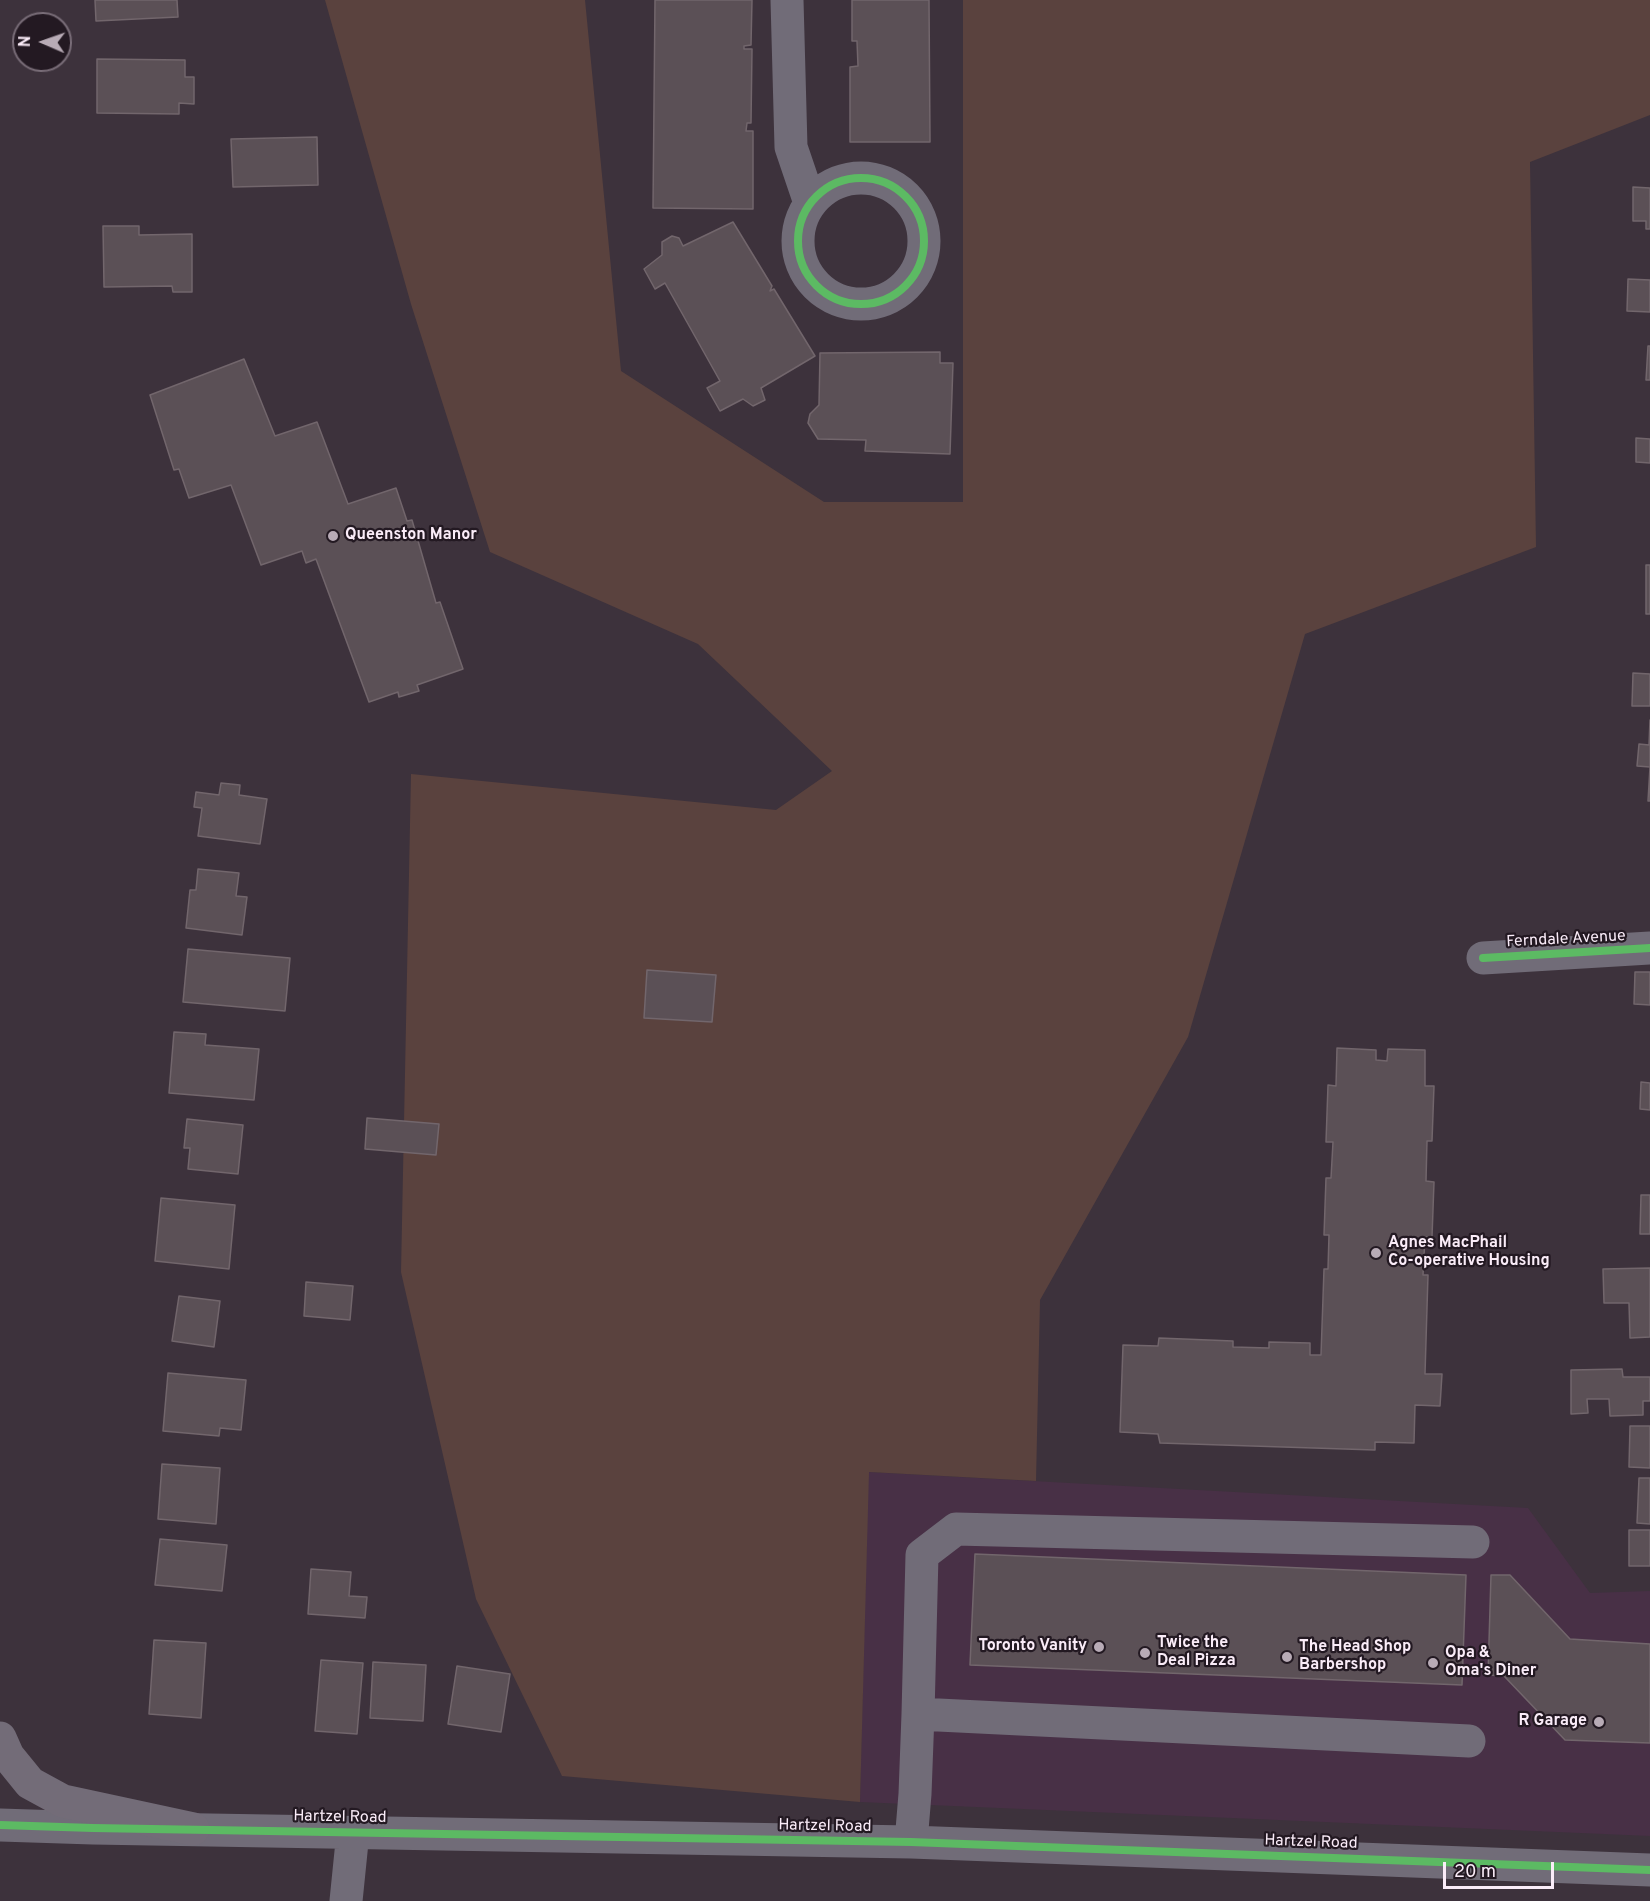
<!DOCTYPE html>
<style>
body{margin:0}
#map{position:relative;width:1650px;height:1901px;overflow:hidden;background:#3d323c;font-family:Overpass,sans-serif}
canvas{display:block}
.north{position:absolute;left:12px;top:12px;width:60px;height:60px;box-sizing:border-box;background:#231922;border:2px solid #796d78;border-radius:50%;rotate:272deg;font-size:16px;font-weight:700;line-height:24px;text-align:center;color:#faecf8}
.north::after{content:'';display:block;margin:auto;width:21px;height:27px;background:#b8abb6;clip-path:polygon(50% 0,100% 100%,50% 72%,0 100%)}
.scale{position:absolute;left:1443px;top:1862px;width:111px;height:27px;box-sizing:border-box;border:3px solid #faecf8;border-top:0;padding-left:8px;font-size:18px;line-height:21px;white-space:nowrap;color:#faecf8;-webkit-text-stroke:4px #231922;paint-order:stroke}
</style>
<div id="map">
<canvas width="1650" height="1901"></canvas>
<div class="north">N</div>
<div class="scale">20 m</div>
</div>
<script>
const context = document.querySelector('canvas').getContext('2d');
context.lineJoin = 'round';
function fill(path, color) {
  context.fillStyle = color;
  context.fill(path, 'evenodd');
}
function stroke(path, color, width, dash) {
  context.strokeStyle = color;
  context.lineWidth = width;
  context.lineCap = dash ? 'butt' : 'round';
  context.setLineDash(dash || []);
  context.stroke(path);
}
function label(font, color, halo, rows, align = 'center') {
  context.font = font + ' Overpass,sans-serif';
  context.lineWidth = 4.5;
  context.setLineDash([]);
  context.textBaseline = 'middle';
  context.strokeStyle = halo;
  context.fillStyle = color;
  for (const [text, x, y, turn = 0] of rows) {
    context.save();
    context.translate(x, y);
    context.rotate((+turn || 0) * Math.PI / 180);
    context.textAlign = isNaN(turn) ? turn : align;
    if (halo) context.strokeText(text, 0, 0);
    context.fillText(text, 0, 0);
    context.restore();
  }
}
fill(new Path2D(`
 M868 1472 1528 1508 1590 1593 1650 1591V1836L860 1802Z`), '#483046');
fill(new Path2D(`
 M325 0H585L621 371 824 502H963V0H1650V115L1530 162 1536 547 1305 634 1188 1037 1040 1300 1036 1481 869 1472 860 1802 562 1776 476 1599 401 1272 411 774 776 810 832 771 698 644 490 552 411 304Z`), '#5a423e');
const building = new Path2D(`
 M95 0H177L178 17 96 21Z
 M655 0H752L751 45 744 46V49H752L751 123H747L746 131H753V209L653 208Z
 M852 0H929L930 142H850V67L858 66 857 41H852Z
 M97 59 185 60V77H194V104L179 103V114L97 113Z
 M317 137 318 185 233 187 231 139Z
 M1633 187 1650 188V229H1646V221H1633Z
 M733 222 772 286 770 291 774 289 815 356 761 388 765 400 753 406 743 399 720 411 707 388 720 381 665 283 655 289 644 269 662 255V242L672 236 679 238 683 246Z
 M103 226H139V235L192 234V292H173L172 286 104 287Z
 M1628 279 1650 280V312L1627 311Z
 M1648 346H1650V380H1646Z
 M940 352V363H953L950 454 865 451 866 440 818 439 808 423 810 414 819 405 820 353Z
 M244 359 275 436 317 422 348 504 396 488 407 521 412 520 436 603 440 602 463 669 417 685 419 691 399 697 398 692 369 702 316 559 306 563 302 551 261 565 231 485 189 498 179 469 174 470 150 395Z
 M1636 438 1650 439V463L1636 462Z
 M1646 565H1650V614H1646Z
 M1633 673 1650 674V706H1632Z
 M1650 720V801H1648L1650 767 1637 766 1639 744 1649 745Z
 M221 783 240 785 239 795 267 799 260 844 198 836 202 808 194 807 196 792 219 795Z
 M198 869 239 873 236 896 247 897 242 935 186 928 190 890H196Z
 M188 949 290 958 285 1011 183 1002Z
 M647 970 716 975 712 1022 644 1018Z
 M1635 972H1650V1005L1634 1004Z
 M174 1032 206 1034 205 1045 259 1049 254 1100 169 1093Z
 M1337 1048 1376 1050V1060L1387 1061 1388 1049 1425 1050V1086H1434L1432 1141H1427L1426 1181 1434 1182 1432 1237H1425L1423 1275H1428L1425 1374H1442L1440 1406 1415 1405 1414 1443 1375 1442V1450L1160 1443 1158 1434 1120 1432 1123 1345 1158 1346 1159 1338 1233 1341V1347L1269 1348V1342L1310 1343V1355H1321L1324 1269H1328L1329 1235H1324L1326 1178H1331L1333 1142H1326L1328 1085 1336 1086Z
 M1641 1082 1650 1083V1110L1640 1109Z
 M367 1118 439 1124 436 1155 365 1149Z
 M187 1119 243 1125 238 1174 188 1169 190 1148H184Z
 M1641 1195H1650V1234H1640Z
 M161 1198 235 1205 229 1269 155 1261Z
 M1650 1268V1337L1630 1338 1629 1303H1604L1603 1269Z
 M306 1282 353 1286 350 1320 304 1316Z
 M179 1296 220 1301 214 1347 172 1341Z
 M1622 1369 1623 1377H1650V1401H1643V1415L1610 1416 1609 1399H1587L1588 1413 1571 1414V1370Z
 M168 1373 246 1380 241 1430 220 1428 219 1436 163 1431Z
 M1630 1426H1650V1468L1629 1467Z
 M162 1464 220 1468 216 1524 158 1519Z
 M1639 1478H1650V1524L1637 1523Z
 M1629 1530H1650V1566H1629Z
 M160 1539 227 1545 222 1591 155 1585Z
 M975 1554 1466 1575 1462 1685 970 1665Z
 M311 1569 351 1572 349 1596 367 1597 365 1618 308 1614Z
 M1491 1575H1510L1570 1639 1650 1644V1743L1565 1740 1504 1676 1488 1675Z
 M154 1640 206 1643 201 1718 149 1714Z
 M321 1660 363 1663 357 1734 315 1731Z
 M373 1662 426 1665 423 1721 370 1718Z
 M457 1666 510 1674 501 1732 448 1724Z`);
fill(building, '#5b5056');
stroke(building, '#72666c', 1.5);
stroke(new Path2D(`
 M787 0 791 147 810 203
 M798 241a63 63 0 1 1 126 0a63 63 0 1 1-126 0Z
 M1483 958 1650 948
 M1469 1741 918 1714 922 1555 956 1529 1473 1542
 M0 1825 93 1828 911 1842 1650 1870
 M911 1842 915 1794 918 1714
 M346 1901 353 1832`), '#716c78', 33);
stroke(new Path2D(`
 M0 1738 8 1756 30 1783 63 1801 193 1829`), '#736c78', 33);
stroke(new Path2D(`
 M798 241a63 63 0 1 1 126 0a63 63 0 1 1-126 0Z
 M1483 958 1650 948
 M0 1825 93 1828 911 1842 1650 1870`), '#5cba63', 8);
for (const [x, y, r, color] of [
 [333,536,6,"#b8abb6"],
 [1376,1253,6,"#b8abb6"],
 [1099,1647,6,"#b8abb6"],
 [1145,1653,6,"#b8abb6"],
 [1287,1657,6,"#b8abb6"],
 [1433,1663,6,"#b8abb6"],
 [1599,1722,6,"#b8abb6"]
]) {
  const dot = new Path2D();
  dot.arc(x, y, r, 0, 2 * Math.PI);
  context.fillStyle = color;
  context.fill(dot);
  stroke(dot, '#231922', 2);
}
label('bold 16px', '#faecf8', '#231922', [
 ["Queenston Manor",345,536],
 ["Agnes MacPhail",1388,1244],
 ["Co-operative Housing",1388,1262],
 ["Twice the",1157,1644],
 ["Deal Pizza",1157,1662],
 ["Toronto Vanity",1087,1647,"right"],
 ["The Head Shop",1299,1648],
 ["Barbershop",1299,1666],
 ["Opa &",1445,1654],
 ["Oma's Diner",1445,1672],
 ["R Garage",1587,1722,"right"]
], 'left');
label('16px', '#faecf8', '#231922', [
 ["Ferndale Avenue",1566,940,-3],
 ["Hartzel Road",340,1818,1],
 ["Hartzel Road",825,1827,1],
 ["Hartzel Road",1311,1843,2]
]);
</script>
